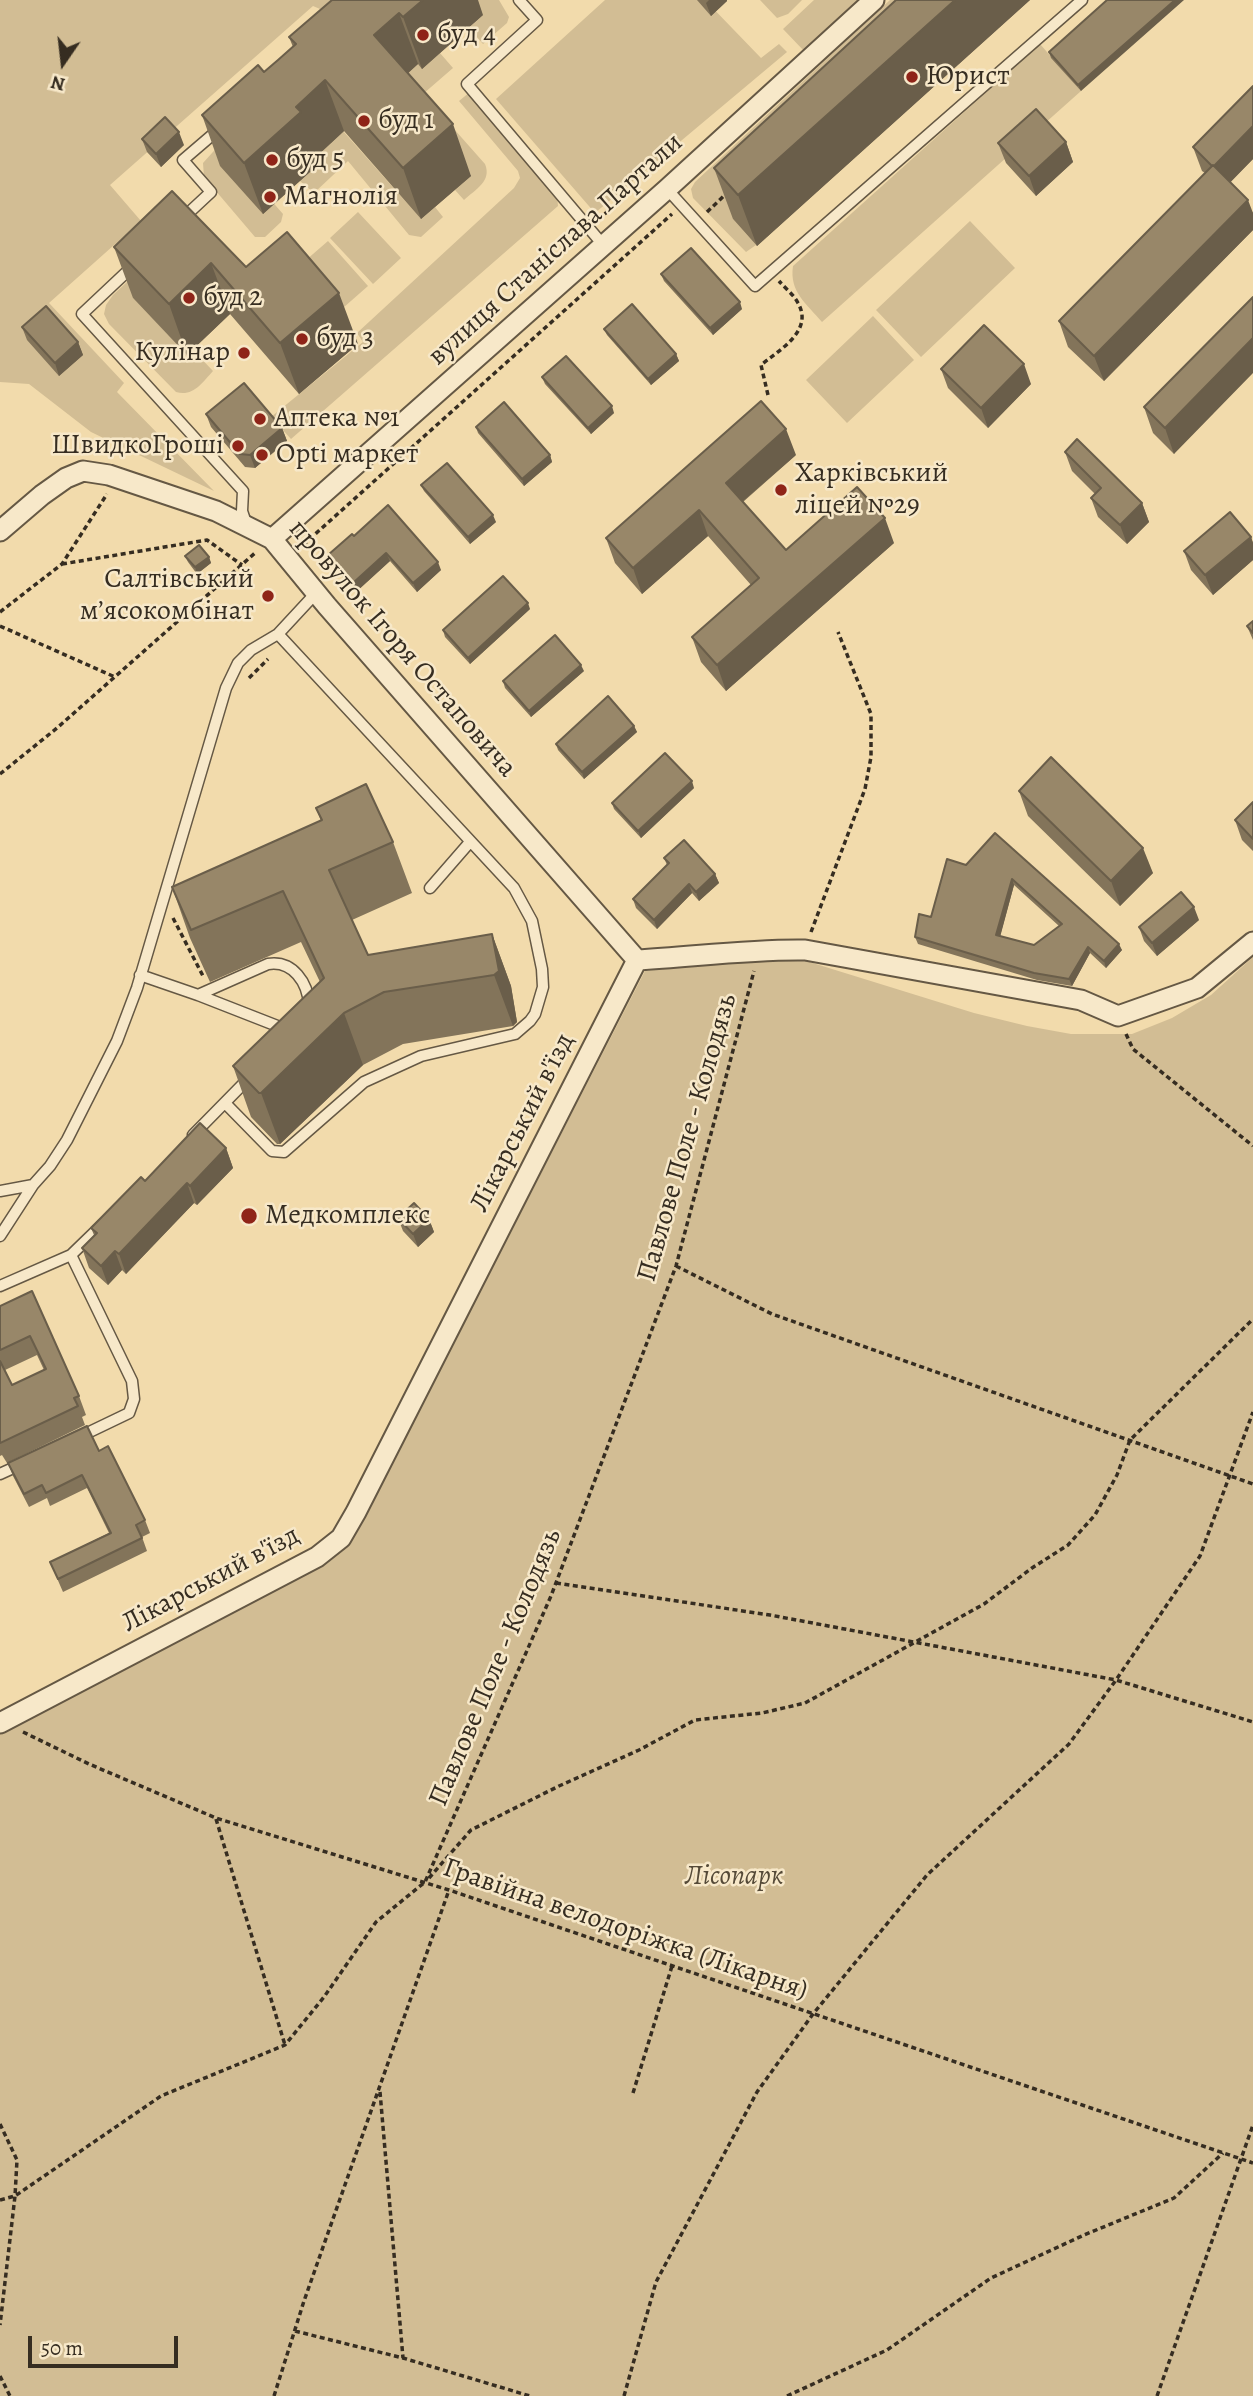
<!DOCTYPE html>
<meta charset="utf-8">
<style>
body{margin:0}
#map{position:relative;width:1253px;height:2396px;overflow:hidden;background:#f2dbac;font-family:Alegreya,serif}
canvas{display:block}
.north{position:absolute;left:28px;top:28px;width:70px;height:70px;-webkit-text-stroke:5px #f7e8c9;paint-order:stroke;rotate:194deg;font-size:19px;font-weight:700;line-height:28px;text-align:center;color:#362d21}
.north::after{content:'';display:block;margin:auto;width:24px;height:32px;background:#362d21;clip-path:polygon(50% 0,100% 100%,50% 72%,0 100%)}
.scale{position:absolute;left:28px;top:2336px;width:150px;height:32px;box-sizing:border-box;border:4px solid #362d21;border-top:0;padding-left:9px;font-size:21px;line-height:24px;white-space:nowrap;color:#362d21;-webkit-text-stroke:5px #f7e8c9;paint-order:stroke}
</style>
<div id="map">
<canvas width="1253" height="2396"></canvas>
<div class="north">N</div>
<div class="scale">50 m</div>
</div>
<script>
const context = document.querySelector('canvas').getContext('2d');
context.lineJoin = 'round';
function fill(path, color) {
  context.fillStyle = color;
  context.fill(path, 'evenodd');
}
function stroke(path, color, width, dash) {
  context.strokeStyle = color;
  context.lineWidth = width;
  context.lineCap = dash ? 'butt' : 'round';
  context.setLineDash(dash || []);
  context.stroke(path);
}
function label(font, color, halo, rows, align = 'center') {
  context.font = font + ' Alegreya,serif';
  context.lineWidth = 5;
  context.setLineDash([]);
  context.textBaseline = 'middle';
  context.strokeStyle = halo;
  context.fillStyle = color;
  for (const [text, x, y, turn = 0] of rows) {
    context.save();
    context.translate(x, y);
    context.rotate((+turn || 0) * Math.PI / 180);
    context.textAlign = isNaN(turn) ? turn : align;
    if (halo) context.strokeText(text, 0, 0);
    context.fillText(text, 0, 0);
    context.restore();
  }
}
fill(new Path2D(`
 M0 0H337L327 12 313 6 110 185 141 221 49 303 124 383 117 392 214 491 91 432 29 384 0 382Z
 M470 0H499L509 17 507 23 483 44 469 28 483 15Z
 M605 0H705L761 58 779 44 787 52 595 213 496 99Z
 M760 0H802L788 14 777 18Z
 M814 0H860L805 52 783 29Z
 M890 0H970L733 219 756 245 746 252 693 198 691 189 695 182Z
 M1040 44 1081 91 822 322C807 304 789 292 793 266Z
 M440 53 453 68 423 94 485 164C492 181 476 189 464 200L455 190 471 175 393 87 418 64 422 68Z
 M470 92 557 195 558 206 291 439 271 417 363 342 357 333 514 188 520 178 518 171 459 101Z
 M343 131 421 219 435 207 443 217 421 237 409 235 348 161 314 193 300 181 314 157Z
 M221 143 283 214 281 222 265 237H255L204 177 203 163Z
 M358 212 401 258 373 284 330 238Z
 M970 221 1015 268 921 357 876 310Z
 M182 231 133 298 187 354 193 350 213 371C202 383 193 397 176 392L109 324 104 314 106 305 113 295Z
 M328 241 368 286 335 315 253 306Z
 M873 316 914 360 847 423 806 380Z
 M774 957 803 960 974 1013 1027 1026 1071 1034H1132L1172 1018 1211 995 1253 957V2396H0V1723L315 1562 377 1492 645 971Z`), '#d2bd94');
const lane = new Path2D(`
 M519 0 537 20 467 84 604 246
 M667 189 755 286 1082 0
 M182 219 211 192 183 160 218 130
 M133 266 82 314 243 491 242 511 246 523
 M430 888 470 842
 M140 975 198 995 268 964C293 960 308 983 309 1005
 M198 995 285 1029
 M225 1103 272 1151 284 1152 364 1082 421 1056 515 1034 530 1021 535 1014 543 987 542 969 532 921 514 888 278 634
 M193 1135 249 1078
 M0 1191 33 1185 50 1166 67 1140 117 1041 137 988 226 688 238 663 251 650 278 634 316 593
 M0 1236 33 1185
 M71 1255 132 1381 134 1399 129 1413 79 1437
 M0 1286 71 1255 103 1224
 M0 1474 22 1464`);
const street = new Path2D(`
 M0 531 42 495 66 478 83 471 109 475 216 511 272 539 327 606 637 960
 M272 539 667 189 874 0
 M637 960C693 957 749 949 805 950L1081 1000 1118 1016 1197 988 1253 942
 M0 1723 317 1557 341 1538 356 1512 637 960`);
stroke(lane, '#655844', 13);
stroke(street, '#655844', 23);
stroke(new Path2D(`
 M707 212 727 193
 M598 219 625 198
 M768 395 761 365C779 350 814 331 798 303 794 295 785 288 779 281
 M303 545 672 214
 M62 564 207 540 242 565
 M0 612 62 564 107 494
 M0 626 115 677
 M249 678 268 659
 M0 774 57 728 255 553
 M173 918 203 976
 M811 932 865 789 871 757V714L838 632
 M1126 1034 1133 1049 1253 1146
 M676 1266 772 1314 1253 1484
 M556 1583 770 1615 1116 1680 1253 1722
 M23 1732 89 1764 216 1818 449 1890 1253 2163
 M216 1819 285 2045
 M429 1878 471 1830 559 1786 639 1750 695 1720 762 1713 805 1703 984 1604 1032 1568 1068 1545 1095 1515 1117 1475 1130 1440 1253 1319
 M380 2092 403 2358
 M633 2093 672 1966
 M0 2124 17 2160 15 2196 0 2325
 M0 2200 15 2196 161 2096 285 2045 324 1997 376 1922 425 1882 551 1596 676 1266 754 971
 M295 2331 403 2358 530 2396
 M0 2376 10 2396
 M274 2396 304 2301 449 1890
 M624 2396 656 2282 757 2092 813 2014 927 1875 1069 1744 1116 1680 1200 1556 1253 1412
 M787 2396 887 2350 991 2278 1084 2235 1174 2198 1223 2153
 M1157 2396 1253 2125`), '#362d21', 3.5, [5, 3.5]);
stroke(lane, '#f7e8c9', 10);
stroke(street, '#f7e8c9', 19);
fill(new Path2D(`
 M332 0 483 15 422 69 418 64 408 73 471 176 421 219 344 131 317 156 320 163 263 214 220 166 202 115 264 72 293 47 289 37Z
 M697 0H727V1L711 16Z
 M896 0H1030L757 246 733 219 714 168Z
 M1107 0 1081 91 1051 58 1049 52Z
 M1253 86V159L1230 182 1253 213V230L1104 381 1068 347 1059 321 1205 173 1202 171 1193 147Z
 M142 139 184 145 161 167 147 152Z
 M1066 142 1073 162 1036 196 1006 163 998 143Z
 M114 247 246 267 358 344 299 394 230 314 187 355 133 298Z
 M661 274 742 309 713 335 664 281Z
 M1253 297 1174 454 1153 433 1144 407Z
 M22 327 78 342 83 355 59 376 27 340Z
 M604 329 676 354 679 361 651 385 607 335Z
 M941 369 1031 384 988 428 948 388Z
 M542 377 614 413 591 434 545 384Z
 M206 414 282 428 287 441 255 468 245 467 211 427Z
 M476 427 550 455 552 462 524 486 478 433Z
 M1065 452 1142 503 1149 522 1127 544 1098 517 1091 498 1095 494 1072 471Z
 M796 455 743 502 786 550 894 543 726 691 701 662 692 637 751 585 708 536 642 594 615 563 606 538Z
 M421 485 496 522 470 544 424 491Z
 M354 536 441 570 417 592 390 561 356 592 331 564 328 555Z
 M1251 537 1253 543V560L1213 595 1191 570 1184 551Z
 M185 556 209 557 211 563 197 574 188 562Z
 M530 609 470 664 445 637 443 630Z
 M1253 621V640L1247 626Z
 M584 671 531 717 505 688 503 681Z
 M634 726 637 732 584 779 558 750 556 744Z
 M694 788 641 838 614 809 612 803Z
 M1019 791 1153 873 1120 906 1028 816Z
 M1253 802V851L1242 840 1235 820Z
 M316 808 393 842 412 893 352 920 368 955 492 934 511 986 517 1022 513 1026 403 1044 363 1065 280 1144H277L251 1117 233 1066 320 982 301 942 210 982 190 938 172 887 321 821Z
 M995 833 1122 950 1106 968 1090 953 1072 986 1037 980 918 944 915 937 931 917 966 865ZM1014 885 1059 926 1034 945 1000 936Z
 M664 858 715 874 719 883 699 901 692 893 657 929 636 908 633 899 667 865Z
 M1199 920 1157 956 1144 941 1139 927Z
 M226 1148 233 1168 197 1205 194 1203 126 1274 122 1270 108 1285 89 1268 82 1248 94 1235 91 1228 145 1181Z
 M398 1218 429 1219 434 1232 418 1247 403 1231Z
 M32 1291 79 1396 86 1415 82 1417 85 1425 7 1463 2 1455 0 1456V1306ZM37 1355 44 1370 12 1385 5 1370Z
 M99 1451 145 1520 150 1533 142 1537 147 1551 63 1592 50 1562 109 1533 87 1488 50 1506 47 1498 29 1507 13 1476 8 1463Z`), '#83745a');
fill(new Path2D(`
 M423 0H478L483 15 422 69 403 17Z
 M709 0H727V1L711 16 706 3Z
 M955 0H1030L757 246 738 195Z
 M1175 0H1184L1081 91 1078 85Z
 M399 13 418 64 393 87 374 35Z
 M325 80 344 131 317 156 320 163 263 214 244 163 296 107Z
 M453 124 471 176 421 219 403 168Z
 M1253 126V159L1222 191 1213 167Z
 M179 132 184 145 161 167 156 154Z
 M1066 142 1073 162 1036 196 1029 176Z
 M1248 200 1253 213V230L1104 381 1094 356Z
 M211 263 230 314 187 355 169 304Z
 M339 293 358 344 299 394 280 343Z
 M740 302 742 309 713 335 710 328Z
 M1253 338V373L1174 454 1165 428Z
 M78 342 83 355 59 376 55 363Z
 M676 354 679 361 651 385 648 379Z
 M1024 364 1031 384 988 428 981 408Z
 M612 406 614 413 591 434 588 428Z
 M282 428 287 441 255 468 250 455Z
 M786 429 796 455 735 508 726 483Z
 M550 455 552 462 524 486 522 479Z
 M1142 503 1149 522 1127 544 1120 525Z
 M699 510 708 536 642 594 633 568Z
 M493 515 496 522 470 544 468 537Z
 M885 518 894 543 726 691 717 665Z
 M1251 537 1253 543V560L1213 595 1205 575Z
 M386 553 390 561 356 592 353 583Z
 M209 557 211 563 197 574 195 567Z
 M438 562 441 570 417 592 413 583Z
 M528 603 530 609 470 664 468 658Z
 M581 665 584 671 531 717 529 711Z
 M634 726 637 732 584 779 582 772Z
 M692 781 694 788 641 838 638 831Z
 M1143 848 1153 873 1120 906 1111 881Z
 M715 874 719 883 699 901 696 892Z
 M1012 879 1014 885 999 941 996 935Z
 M689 884 692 893 657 929 654 920Z
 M1194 907 1199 920 1157 956 1152 943Z
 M492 934 511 986 517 1022 513 1026 494 975Z
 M1119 944 1122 950 1106 968 1104 961Z
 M1088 947 1090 953 1072 986 1069 979Z
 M344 1013 363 1065 280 1144 261 1093Z
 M226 1148 233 1168 197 1205 190 1186Z
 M187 1183 194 1203 126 1274 119 1254Z
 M429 1219 434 1232 418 1247 413 1234Z
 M115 1251 122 1270 108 1285 101 1266Z`), '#6a5e4a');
const building = new Path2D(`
 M332 0H423L403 17 399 13 374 35 453 124 403 168 325 80 296 107 301 112 244 163 202 115 258 65 264 72 278 60 296 44 289 37Z
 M896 0H955L738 195 714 168Z
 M1107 0H1175L1078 85 1049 52Z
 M1253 86V126L1214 166H1212L1193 147Z
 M1036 109 1066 142 1029 176 998 143Z
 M165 117 179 132 156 154 142 139Z
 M1213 165 1248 200 1094 356 1059 321Z
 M172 191 246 267 287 232 339 293 280 343 211 263 169 304 114 247Z
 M691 248 740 302 710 328 661 274Z
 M1253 297V338L1165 428 1144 407Z
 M632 304 676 354 648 379 604 329Z
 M46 306 78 342 55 363 22 327Z
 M984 325 1024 364 981 408 941 369Z
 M566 356 612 406 588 428 542 377Z
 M244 383 282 428 250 455 240 454 206 414Z
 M761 401 786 429 726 483 786 550 857 487 885 518 717 665 692 637 759 578 699 510 633 568 606 538Z
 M504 402 550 455 522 479 476 427Z
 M1077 439 1142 503 1120 525 1091 498 1101 488 1065 452Z
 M447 463 493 515 468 537 421 485Z
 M388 505 438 562 413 583 386 553 353 583 328 555 352 534 354 536Z
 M1230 512 1251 537 1205 575 1184 551Z
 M199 545 209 557 195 567 185 556Z
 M503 576 528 603 468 658 443 630Z
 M1253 621V633L1247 626Z
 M555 635 581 665 529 711 503 681Z
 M608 696 634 726 582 772 556 744Z
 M665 753 692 781 638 831 612 803Z
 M1051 757 1143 848 1111 881 1019 791Z
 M366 784 393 842 329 870 368 955 492 934 499 971 494 975 384 992 344 1013 261 1093H259L233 1066 324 978 283 891 191 930 172 887 322 820 316 808Z
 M1253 802V839L1235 820Z
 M995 833 1119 944 1104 961 1088 947 1069 979 1034 973 915 937 919 914 931 917 947 859 966 865ZM1012 879 1062 924 1034 945 996 935Z
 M684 840 715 874 696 892 689 884 654 920 633 899 669 863 664 858Z
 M1181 892 1194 907 1152 943 1139 927Z
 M200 1123 226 1148 190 1186 187 1183 119 1254 115 1251 101 1266 82 1248 97 1233 91 1228 141 1177 145 1181Z
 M414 1203 429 1219 413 1234 398 1218Z
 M32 1291 79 1396 74 1398 78 1406 0 1443V1361L12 1385 46 1369 30 1336 0 1350V1306Z
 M87 1426 99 1451 108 1446 145 1520 136 1525 142 1538 58 1579 50 1562 111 1533 82 1475 46 1493 42 1485 24 1494 8 1463Z`);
fill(building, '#988769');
stroke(building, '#6a5e4a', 2);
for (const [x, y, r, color] of [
 [423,35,7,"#8f2418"],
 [912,77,7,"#8f2418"],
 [364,121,7,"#8f2418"],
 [272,160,7,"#8f2418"],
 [270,197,7,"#8f2418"],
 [189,298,7,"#8f2418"],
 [302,339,7,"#8f2418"],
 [244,353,7,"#8f2418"],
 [260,419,7,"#8f2418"],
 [238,446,7,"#8f2418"],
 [262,455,7,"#8f2418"],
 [781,490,7,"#8f2418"],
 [268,596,7,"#8f2418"],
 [249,1216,9,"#8f2418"]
]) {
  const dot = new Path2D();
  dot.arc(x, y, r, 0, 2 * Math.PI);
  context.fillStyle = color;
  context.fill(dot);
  stroke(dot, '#f7e8c9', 2.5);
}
label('28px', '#362d21', '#f7e8c9', [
 ["буд 4",437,35],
 ["Юрист",926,77],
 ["буд 1",378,121],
 ["буд 5",286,160],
 ["Магнолія",284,197],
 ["буд 2",203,298],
 ["буд 3",316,339],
 ["Кулінар",230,353,"right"],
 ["Аптека №1",274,419],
 ["ШвидкоГроші",224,446,"right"],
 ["Opti маркет",276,455],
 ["Харківський",795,474],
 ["ліцей №29",795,506],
 ["Салтівський",254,580,"right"],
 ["мʼясокомбінат",254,612,"right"],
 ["Медкомплекс",265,1216]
], 'left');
label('28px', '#362d21', '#f7e8c9', [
 ["вулиця Станіслава Партали",556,250,-42],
 ["провулок Ігоря Остаповича",402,649,49],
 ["Лікарський в'їзд",523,1123,-63],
 ["Павлове Поле - Колодязь",688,1138,-74],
 ["Лікарський в'їзд",211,1580,-28],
 ["Павлове Поле - Колодязь",496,1668,-67],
 ["Гравійна велодоріжка (Лікарня)",625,1930,19]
]);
label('italic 28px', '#554a38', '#f7e8c9', [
 ["Лісопарк",734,1877]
]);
</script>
